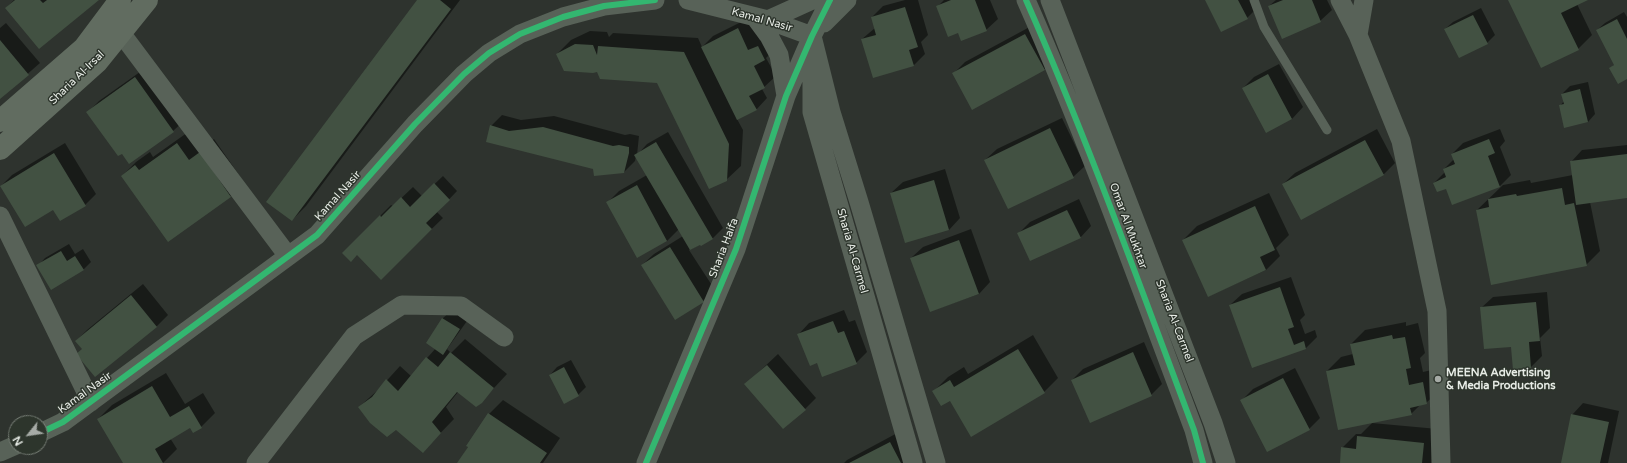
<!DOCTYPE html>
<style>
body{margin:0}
#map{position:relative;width:1627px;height:463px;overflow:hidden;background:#2e332e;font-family:"Varela Round",sans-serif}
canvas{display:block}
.north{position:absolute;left:8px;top:415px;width:40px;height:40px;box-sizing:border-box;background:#2d352c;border:1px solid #777e76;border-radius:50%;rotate:240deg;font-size:11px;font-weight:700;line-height:16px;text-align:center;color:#e7ece6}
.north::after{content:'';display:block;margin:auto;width:14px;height:18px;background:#a6aba6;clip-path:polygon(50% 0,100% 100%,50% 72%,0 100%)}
</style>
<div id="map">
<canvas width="1627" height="463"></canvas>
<div class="north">N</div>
</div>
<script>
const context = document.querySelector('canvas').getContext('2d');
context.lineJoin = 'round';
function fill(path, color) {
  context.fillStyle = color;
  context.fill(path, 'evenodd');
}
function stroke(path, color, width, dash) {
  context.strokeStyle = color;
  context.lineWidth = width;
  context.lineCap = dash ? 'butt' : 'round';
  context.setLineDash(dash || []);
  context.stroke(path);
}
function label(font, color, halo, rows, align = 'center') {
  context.font = font + ' "Varela Round",sans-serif';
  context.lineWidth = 3;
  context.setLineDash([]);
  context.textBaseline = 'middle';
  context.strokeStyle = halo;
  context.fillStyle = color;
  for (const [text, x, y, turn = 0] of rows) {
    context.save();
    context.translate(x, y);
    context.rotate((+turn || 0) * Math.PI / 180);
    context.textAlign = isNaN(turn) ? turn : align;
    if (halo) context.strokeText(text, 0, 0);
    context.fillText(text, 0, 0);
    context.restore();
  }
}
fill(new Path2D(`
 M14 0H98L6 8Z
 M418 0H460L306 206 292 220Z
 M905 0H918L928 35 921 42 925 54 914 65 862 39 875 28 872 17 883 6Z
 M944 0H990L998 19 986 30 959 32 938 6Z
 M1206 0H1255L1258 7 1247 18Z
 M1276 0H1327L1332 10 1320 21 1269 6Z
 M1509 0H1586L1577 4 1592 35 1578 49Z
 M1481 8 1495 35 1487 43 1445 29 1453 22Z
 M1624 12 1627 17V78L1611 68 1615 64 1597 30 1605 23Z
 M749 18 760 40 769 35 776 48 766 58 776 76 762 89 767 98 756 110 737 119 743 130 741 166 726 180 658 82 597 70 557 54 571 40 590 31 607 32 609 37 613 33 698 38 702 47 713 36Z
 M6 23 40 63 0 98V28Z
 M1037 23 1056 58 1044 70 954 73 965 62Z
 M1279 64 1303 107 1292 119 1243 88 1254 77Z
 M147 67 185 120 173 131 129 162 88 112 99 101Z
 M1588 82 1595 114 1588 122 1560 106 1564 101 1562 94 1570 86Z
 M502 115 521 120 554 116 625 135 630 134 639 136 637 155 647 144 668 132 723 228 712 239 689 250 715 290 703 301 675 318 642 265 654 254 683 236 679 229 667 241 608 202 619 191 647 175 636 156 635 161 624 172 594 169 491 126Z
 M1062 118 1085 166 1073 177 985 160 997 149Z
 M1377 129 1395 163 1384 174 1302 218 1283 184 1295 173Z
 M1500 129 1505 141 1500 147 1511 175 1500 186 1453 204 1447 187 1434 183 1445 172 1444 169 1454 159 1452 154 1463 143Z
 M191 130 203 147 214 139 244 182 230 196 122 176 136 162 150 152 153 157Z
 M65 143 96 194 85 205 60 220 53 208 1 186 12 175Z
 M1627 145V197L1590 202 1600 251 1586 265 1477 210 1503 185 1530 180 1531 183 1573 175 1571 162 1582 150Z
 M945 169 960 218 949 230 891 193 903 182Z
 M443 176 457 191 437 212 443 218 381 278 357 254 343 253 391 205 393 206 413 187 422 196Z
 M1269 193 1289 235 1276 248 1280 256 1266 270 1209 296 1183 240 1197 226Z
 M1079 199 1091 226 1080 238 1019 233 1030 222Z
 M971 229 990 282 979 294 931 311 911 258 923 247Z
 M69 244 75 254 83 249 91 262 83 270 38 266 45 258Z
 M1291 277 1305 315 1300 320 1305 334 1315 330 1317 337 1306 348 1252 367 1230 305 1242 294Z
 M143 284 168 315 157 326 95 376 83 349 76 341 87 330Z
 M1547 292 1550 328 1540 338 1542 356 1531 367 1481 308 1493 297Z
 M844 310 849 322 855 320 867 352 856 363 818 362 798 335 809 323Z
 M451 311 467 321 447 349 451 353 465 339 507 374 481 402 458 392 446 407 454 419 423 451 396 429 359 407 380 388 400 366 411 376 436 348 427 343 443 318Z
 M1406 322V326L1418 323 1425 353 1420 358 1423 372 1436 369 1441 389 1426 403 1421 404 1411 414 1327 371 1341 357 1353 354 1351 344 1365 330Z
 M1033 335 1058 378 1044 392 950 399 934 391 948 377 964 367 968 374Z
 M1144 342 1162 384 1151 395 1072 380 1083 369Z
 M778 354 816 398 805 409 746 384Z
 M571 360 586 387 578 395 550 375 557 367Z
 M1295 368 1320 418 1309 429 1242 400 1253 389Z
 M166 373 185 404 203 393 215 413 201 427H190L170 438 177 449 163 463H124L98 419 112 405Z
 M503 400 560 438 543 463H458L489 414Z
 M1583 403 1619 411 1608 463H1562L1572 415Z
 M1372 423 1438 429 1435 463H1341L1342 448 1356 434H1361Z
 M901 431 918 463H844L847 460Z`), '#0007');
fill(new Path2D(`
 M15 0H40L43 3 47 0H99L39 49 5 8Z
 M417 0H440L451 9 292 221 266 202Z
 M951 0H975L987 31 961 41 958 33 948 37 936 6Z
 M1205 0H1238L1248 19 1221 32Z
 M1283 0H1312L1321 22 1282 39 1268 6Z
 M1508 0H1588L1561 13 1579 50 1541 68Z
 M905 7 918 47 909 50 914 66 873 78 861 39 876 35 871 17Z
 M1473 15 1488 44 1459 58 1444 29Z
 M1617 19 1627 39V79L1618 84 1609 68 1614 65 1596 30Z
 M738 28 748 50 758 46 765 60 754 66 765 88 749 96 757 110 737 120 701 47Z
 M1025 34 1045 70 972 110 952 73Z
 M0 40 29 75 0 99Z
 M575 44 593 45 597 55 598 46 684 52 729 144 727 181 709 189 657 83 600 79 597 72 593 73 564 71 556 54Z
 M1268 74 1292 119 1266 133 1242 88Z
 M135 77 174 132 129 164 122 154 118 156 86 112Z
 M1580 89 1588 122 1564 128 1559 105 1564 104 1561 94Z
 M490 125 509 131 543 127 613 146 619 145 629 147V153L624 173 594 176 593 169 486 142Z
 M1050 128 1074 178 1008 209 984 160Z
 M1489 139 1495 153 1488 156 1500 187 1452 205 1446 189 1437 192 1433 183 1446 177 1443 169 1455 164 1451 154Z
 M1365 140 1384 175 1301 220 1282 184Z
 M656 142 713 239 701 246 700 245 690 250 634 155Z
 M177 143 189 160 200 152 231 197 168 242 121 176 135 165 139 170Z
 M54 153 86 206 60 221 53 210 25 227 0 186Z
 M1627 154V198L1576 205 1570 161Z
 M934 180 949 230 905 243 890 193Z
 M434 183 450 200 426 223 432 229 381 280 357 255 351 262 342 253 380 215 381 217 401 197 410 207Z
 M637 185 667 241 637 258 606 202Z
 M1562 188 1565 205 1574 203 1587 266 1491 285 1476 210 1489 207 1488 199 1516 194 1517 196Z
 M1255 206 1275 250 1260 257 1266 270 1208 297 1182 240Z
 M1067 210 1081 238 1030 261 1017 233Z
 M959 240 979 294 930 312 910 258Z
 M670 247 704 302 675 320 641 265Z
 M61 251 67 261 75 256 84 270 51 290 36 265Z
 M1280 287 1294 327 1288 329 1294 345 1304 341 1306 349 1252 368 1229 305Z
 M131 295 157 327 95 377 76 354 82 349 75 341Z
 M1536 302 1540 341 1529 342 1531 368 1513 370 1511 347 1484 349 1480 307Z
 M442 318 460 329 443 355 426 343Z
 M833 321 838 333 844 331 857 364 822 377 817 363 810 366 797 334Z
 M1392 335 1393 339 1405 337 1411 368 1406 369 1409 385 1423 382 1427 404 1410 408 1412 415 1338 430 1326 371 1355 365 1350 344Z
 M1018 349 1045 393 971 437 950 401 941 406 932 391 950 380 954 387Z
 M450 352 494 388 482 403 476 407 457 392 432 422 441 433 423 453 396 430 387 437 370 423 358 407 372 397 386 379 398 391 426 357 438 367Z
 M1133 352 1152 396 1090 423 1071 380Z
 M767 365 806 410 783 429 744 384Z
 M564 367 579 396 564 404 549 375Z
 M1283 378 1310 430 1267 452 1240 400Z
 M152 386 170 417 189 406 202 428 193 433 190 428 155 449 163 463H123L97 419Z
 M488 413 547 453 540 463H457L468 447 466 446Z
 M1571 414 1609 422 1600 463H1561Z
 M1357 436 1424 443 1422 463H1340L1341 447 1356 449Z
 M890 442 901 463H849Z`), '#425142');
stroke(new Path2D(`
 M1254 0 1264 27 1327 130`), '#586258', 9);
stroke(new Path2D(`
 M688 0 768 20 812 36
 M1026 0C1088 141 1140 286 1194 430L1203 463
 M1050 0 1213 423 1226 463
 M1340 0 1358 35 1401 141 1437 311 1441 463
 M755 17 769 36 779 55 786 96
 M768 20 812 0
 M824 23 847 0
 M121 33 288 256
 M1358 35 1364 0
 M812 36 831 112 859 202 936 463
 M812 65V112L913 463
 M0 216 91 402
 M40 433 63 422 317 235 415 124 464 74 489 53 520 34 563 17 604 6 655 0
 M0 452 16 445
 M256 463 354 336 402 305 461 306 504 337
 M646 463 736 249 786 96 812 36 830 0`), '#586258', 19);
stroke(new Path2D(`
 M0 121 84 48 120 0
 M0 149 97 62 147 0`), '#616c60', 22);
stroke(new Path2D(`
 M1026 0C1088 141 1140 286 1194 430L1203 463
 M40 433 63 422 317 235 415 124 464 74 489 53 520 34 563 17 604 6 655 0
 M646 463 736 249 786 96 812 36 830 0`), '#33b770', 6);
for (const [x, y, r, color] of [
 [1438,379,4,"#a6aba6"]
]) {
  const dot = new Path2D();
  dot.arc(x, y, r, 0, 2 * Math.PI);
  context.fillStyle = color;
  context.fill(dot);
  stroke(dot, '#2d352c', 1.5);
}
label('11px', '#e7ece6', '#2d352c', [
 ["Kamal Nasir",762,20,16],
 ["Sharia Al-Irsal",77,78,-44],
 ["Kamal Nasir",338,196,-48],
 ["Omar Al Mukhtar",1128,226,70],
 ["Sharia Haifa",724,248,-69],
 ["Sharia Al-Carmel",852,251,74],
 ["Sharia Al-Carmel",1174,321,69],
 ["Kamal Nasir",85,393,-36]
]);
label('bold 11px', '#e7ece6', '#2d352c', [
 ["MEENA Advertising",1446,373],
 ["& Media Productions",1446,386]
], 'left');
</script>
